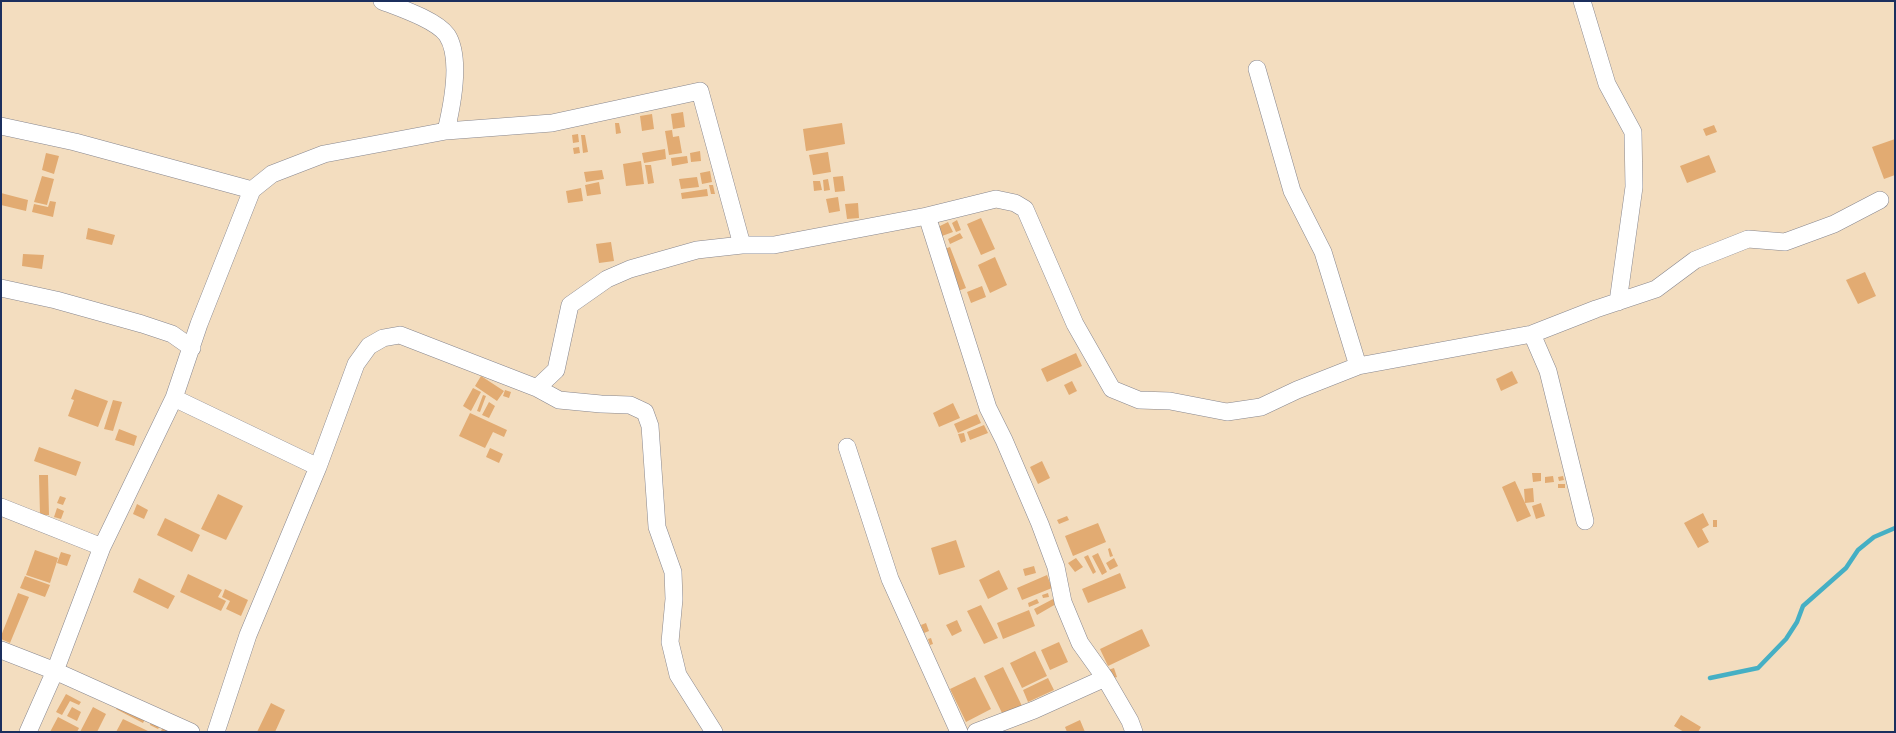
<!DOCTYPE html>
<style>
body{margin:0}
#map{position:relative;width:1896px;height:733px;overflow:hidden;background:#f3ddbf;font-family:Dekko,sans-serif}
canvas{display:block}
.frame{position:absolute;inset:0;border:2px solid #1b2f5e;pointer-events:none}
</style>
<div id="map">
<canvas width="1896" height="733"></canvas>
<div class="frame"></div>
</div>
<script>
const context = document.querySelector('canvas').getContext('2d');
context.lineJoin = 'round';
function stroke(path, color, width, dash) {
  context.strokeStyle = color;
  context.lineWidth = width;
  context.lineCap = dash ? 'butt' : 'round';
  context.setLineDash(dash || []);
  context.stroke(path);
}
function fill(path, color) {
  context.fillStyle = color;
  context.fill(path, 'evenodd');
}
stroke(new Path2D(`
 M1710 678 1758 668 1786 639 1797 622 1803 606 1846 568 1858 550 1874 537 1895 528`), '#45afc4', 4.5);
fill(new Path2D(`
 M683 112 685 127 673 129 671 114Z
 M652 114 654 129 642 131 640 116Z
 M615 123H619L621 133 616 134Z
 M842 123 845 144 806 151 803 129Z
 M1714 125 1717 132 1706 136 1703 129Z
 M672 130 673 137 679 136 682 153 669 155 665 131Z
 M578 134 579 142 573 143 572 135Z
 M581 135H585L588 152 583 153Z
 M1895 139V175L1884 179 1872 147Z
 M579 147 580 153 574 154 573 148Z
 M665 149 666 159 644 163 642 153Z
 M700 151 701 161 691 162 690 153Z
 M828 152 831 172 813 175 809 155Z
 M46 153 59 156 54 174 42 170Z
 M1709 155 1716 172 1687 183 1680 166Z
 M687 156 688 163 672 166 671 158Z
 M641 161 644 184 626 186 623 164Z
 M645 165H651L654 183 648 184Z
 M602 170 604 179 586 182 584 172Z
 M710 171 712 182 702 184 700 173Z
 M42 176 54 179 47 205 34 202Z
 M843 176 845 191 835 192 833 177Z
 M697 177 699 187 681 189 679 179Z
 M828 179 830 190 824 191 823 180Z
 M813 181H820L822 190 814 191Z
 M599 182 601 194 587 196 585 185Z
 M709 185H713L715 194H711Z
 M581 188 583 201 568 203 566 191Z
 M707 189 708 196 682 199 681 193Z
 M1 193 28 200 26 211 1 205Z
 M838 197 840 211 829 213 826 199Z
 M50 201 56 202 53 217 32 212 34 204 48 207Z
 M858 203 859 218 847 219 845 204Z
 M981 218 995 249 981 255 967 224Z
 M957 220 961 230 956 232 952 223Z
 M948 222 953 232 942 236 938 227Z
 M88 228 115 235 112 245 86 239Z
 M960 233 963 238 950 244 948 239Z
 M611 242 614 261 599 263 596 244Z
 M950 247 966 288 958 291 942 250Z
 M23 254 44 255 42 269 22 266Z
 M995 257 1007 285 990 293 978 265Z
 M1865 272 1876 296 1858 304 1846 280Z
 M982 286 986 297 971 303 967 292Z
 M1076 353 1082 366 1047 382 1041 369Z
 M1512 371 1518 383 1501 391 1496 379Z
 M481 376 504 391 497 401 475 386Z
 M1072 381 1077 391 1069 395 1064 385Z
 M473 388 481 392 471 411 463 406Z
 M75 389 108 401 98 427 68 416 74 400 71 399Z
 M505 390 511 392 509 398 503 396Z
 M483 395 486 396 480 412 477 411Z
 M113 400 122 402 113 431 104 429Z
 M489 402 495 406 489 418 482 415Z
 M953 403 960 418 939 427 933 413Z
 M470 413 507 430 504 437 493 432 485 448 459 436Z
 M977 414 981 423 958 433 954 424Z
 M984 425 988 433 970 440 967 432Z
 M119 429 137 436 134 446 115 440Z
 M964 433 966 441 961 443 958 434Z
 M39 447 81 462 76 476 34 461Z
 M490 448 503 454 499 463 486 457Z
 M1042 461 1050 478 1038 484 1030 467Z
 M1532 473H1541V481L1533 482Z
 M39 475H48L49 515H40Z
 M1553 476 1554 482 1545 483V477Z
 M1563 476 1564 480 1559 481 1558 477Z
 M1515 481 1531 516 1517 522 1502 487Z
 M1558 484H1565V488H1558Z
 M1533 488 1534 502 1525 503 1524 489Z
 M218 494 243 506 226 540 201 529Z
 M60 496 66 498 63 505 57 503Z
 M1541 503 1545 516 1536 519 1532 506Z
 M137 504 148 510 144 519 133 514Z
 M57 508 64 511 61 519 54 517Z
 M1703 513 1709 525 1702 529 1709 542 1698 548 1684 523Z
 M1067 516 1069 520 1059 524 1057 520Z
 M165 518 200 535 192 552 157 535Z
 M1713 520H1717V527H1713Z
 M1098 523 1106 542 1073 556 1065 536Z
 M956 540 965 567 939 575 931 548Z
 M1110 548 1113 556 1110 557 1108 549Z
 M35 550 58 558 50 583 26 575Z
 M61 552 71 555 67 566 57 563Z
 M1098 553 1107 572 1102 575 1092 556Z
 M1088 555 1096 572 1093 574 1084 557Z
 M1076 558 1083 567 1075 572 1068 563Z
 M1114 558 1118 566 1110 570 1106 563Z
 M1034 566 1036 573 1025 576 1023 569Z
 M999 570 1008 589 988 599 979 580Z
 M1120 573 1126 588 1088 603 1082 589Z
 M188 574 222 590 218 597 226 601 221 611 180 592Z
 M1047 575 1052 588 1022 600 1017 588Z
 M25 576 50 585 45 597 20 588Z
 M139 578 175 596 168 609 133 592Z
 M225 589 248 600 241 616 226 609 230 601 222 597Z
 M18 593 29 597 10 643 1 639V636Z
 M1048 593 1049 597 1043 598 1042 595Z
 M1037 599 1039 603 1029 607 1028 603Z
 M1053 599 1056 604 1037 615 1034 609Z
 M981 605 998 638 984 644 967 611Z
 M1029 610 1035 626 1003 639 997 623Z
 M957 620 962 631 952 636 946 625Z
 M926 623 929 631 924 633 921 625Z
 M1142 629 1150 646 1108 666 1100 649Z
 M931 638 933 644 930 645 928 639Z
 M1059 642 1068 662 1050 670 1041 650Z
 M1035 651 1047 676 1022 688 1010 663Z
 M1003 667 1022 706 1003 715 984 676Z
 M1114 668 1117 677 1111 679 1108 670Z
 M975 677 991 709 966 722 950 689Z
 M1048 678 1054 690 1028 702 1023 690Z
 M66 694 81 702 79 705 70 701 62 715 56 712Z
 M121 701 147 715 143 723 116 709Z
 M271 703 285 710 275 732H257Z
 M72 707 81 712 77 721 67 716Z
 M93 707 106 714 97 732H80Z
 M1681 715 1701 727 1698 732H1684L1674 726Z
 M58 717 79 728 77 732H50Z
 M153 717 162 722 158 729 150 725Z
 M123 719 150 732H116Z
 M1080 720 1085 732H1067L1065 727Z
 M165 724 174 732 161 731Z`), '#e2ab72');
const street = new Path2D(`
 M382 1C400 8 436 20 447 35 462 58 452 106 446 131
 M1582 1 1607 84 1633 132 1634 187 1618 302
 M1257 69 1292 191 1323 252 1358 366
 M1 126 75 142 252 190
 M927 216 988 408 1004 440 1040 524 1056 567 1063 602 1080 643 1105 678 1130 721 1134 732
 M1 288 56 300 142 324 172 334 192 348
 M1532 334 1548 371 1585 521
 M537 388 556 370 570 305 607 279 630 269 697 250 742 245H774L927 216 996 199 1015 203 1025 209 1075 324 1112 389 1139 400 1170 401 1227 412 1261 407 1297 390 1358 366 1532 334 1596 309 1656 289 1695 260 1748 239 1785 242 1834 224 1880 200
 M174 398 318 467
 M847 447 890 579 959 732
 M1 507 102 547 174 398 199 324 252 190 272 174 324 154 446 131 552 123 700 91 742 245
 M1 650 55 671 191 732
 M28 732 55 671 102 547
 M216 732 248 635 318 467 356 364 369 346 383 338 400 335 537 388 559 400 601 404 630 405 645 412 650 426 657 527 673 572 674 599 670 642 678 675 714 732
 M976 732 1034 710 1105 678`);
stroke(street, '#87868e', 18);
stroke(street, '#fff', 17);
</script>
